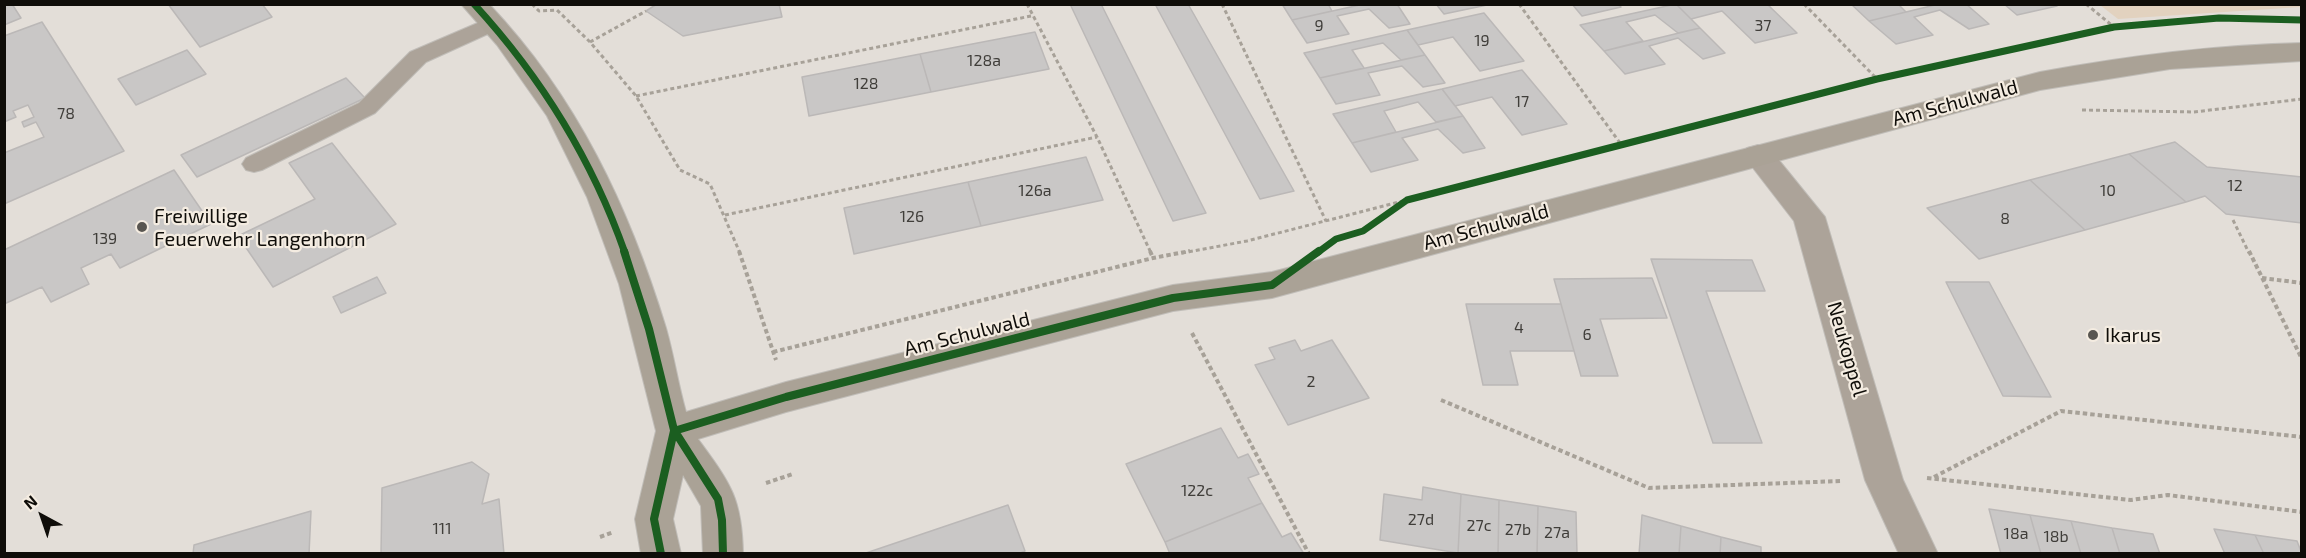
<!DOCTYPE html>
<style>
body{margin:0}
#map{position:relative;width:2306px;height:558px;overflow:hidden;background:#e3ded8;font-family:"Exo 2",sans-serif}
canvas{display:block}
.frame{position:absolute;inset:0;border:6px solid #0f0d09;pointer-events:none}
.north{position:absolute;left:12px;top:486px;width:60px;height:60px;-webkit-text-stroke:4px #f4ece1;paint-order:stroke;rotate:320deg;font-size:16px;font-weight:700;line-height:24px;text-align:center;color:#0f0d09}
.north::after{content:'';display:block;margin:auto;width:21px;height:27px;background:#0f0d09;clip-path:polygon(50% 0,100% 100%,50% 72%,0 100%)}
</style>
<div id="map">
<canvas width="2306" height="558"></canvas>
<div class="frame"></div>
<div class="north">N</div>
</div>
<script>
const context = document.querySelector('canvas').getContext('2d');
context.lineJoin = 'round';
function fill(path, color) {
  context.fillStyle = color;
  context.fill(path, 'evenodd');
}
function stroke(path, color, width, dash) {
  context.strokeStyle = color;
  context.lineWidth = width;
  context.lineCap = dash ? 'butt' : 'round';
  context.setLineDash(dash || []);
  context.stroke(path);
}
function label(font, color, halo, rows, align = 'center') {
  context.font = font + ' "Exo 2",sans-serif';
  context.lineWidth = 4.5;
  context.setLineDash([]);
  context.textBaseline = 'middle';
  context.strokeStyle = halo;
  context.fillStyle = color;
  for (const [text, x, y, turn = 0] of rows) {
    context.save();
    context.translate(x, y);
    context.rotate((+turn || 0) * Math.PI / 180);
    context.textAlign = isNaN(turn) ? turn : align;
    if (halo) context.strokeText(text, 0, 0);
    context.fillText(text, 0, 0);
    context.restore();
  }
}
fill(new Path2D(`
 M2301 4V7L2118 19 2100 5Z`), '#e2d2bf');
const building = new Path2D(`
 M4 4H12L21 18 4 25Z
 M168 4H262L272 17 200 47Z
 M657 4H779L782 17 683 36 646 11Z
 M1070 4H1101L1206 213 1173 221Z
 M1155 4H1188L1294 191 1260 199Z
 M1282 4H1328L1332 11 1292 20Z
 M1364 4H1397L1410 24 1389 28 1369 9 1337 16 1349 34 1307 43 1292 20Z
 M1436 4H1486L1487 5 1444 14Z
 M1572 4H1618L1621 7 1582 16Z
 M1676 4H1767L1797 33 1755 43 1722 11 1691 19Z
 M1676 4 1700 28 1678 33 1655 15 1626 22 1643 41 1604 51 1580 25Z
 M1851 4H1898L1906 12 1869 21Z
 M1966 4 1989 24 1969 29 1940 10 1914 17 1933 35 1896 44 1869 21 1939 4Z
 M2004 4H2055L2057 6 2017 15Z
 M1484 13 1524 61 1480 71 1453 37 1418 45 1407 30Z
 M42 22 124 151 4 204V153L44 137 36 122 24 127 22 122 34 117 28 105 13 111 16 117 4 122V36Z
 M1700 28 1725 53 1703 59 1678 38 1649 46 1665 64 1625 74 1604 51Z
 M1407 30 1425 55 1401 60 1383 43 1352 50 1364 68 1320 78 1304 53Z
 M1035 32 1049 69 931 92 920 54Z
 M187 50 206 74 136 105 118 79Z
 M920 54 931 92 809 116 802 77Z
 M1425 55 1445 83 1423 87 1402 66 1368 73 1380 95 1336 104 1320 78Z
 M1522 70 1567 124 1522 135 1492 97 1455 106 1442 89Z
 M346 78 365 98 197 177 181 155Z
 M1442 89 1463 116 1436 122 1418 102 1384 111 1396 132 1352 143 1333 114Z
 M1463 116 1485 148 1463 153 1438 129 1402 138 1418 160 1371 172 1352 143Z
 M2175 142 2207 167 2302 177V223L2226 214 2205 196 2186 202 2129 154Z
 M332 143 396 224 273 287 238 236 315 199 289 163Z
 M2129 154 2186 202 2085 230 2030 180Z
 M1086 157 1103 200 981 226 968 182Z
 M174 170 211 224 120 268 111 254 81 268 89 284 51 302 42 287 4 304V250Z
 M2030 180 2085 230 1979 259 1927 208Z
 M968 182 981 226 854 254 844 208Z
 M1651 259 1752 260 1765 291H1706L1762 443H1713Z
 M377 277 386 293 341 313 333 297Z
 M1652 278 1667 318 1600 319 1618 376H1581L1554 279Z
 M1946 282H1989L2051 397 2003 396Z
 M1466 304H1561L1574 351H1510L1518 385H1483Z
 M1295 340 1301 351 1332 340 1369 398 1288 425 1255 365 1275 359 1269 348Z
 M1221 428 1238 458 1248 454 1259 474 1248 478 1262 503 1165 542 1126 464Z
 M472 462 489 474 482 504 499 499 504 554H381L382 488Z
 M1423 487 1461 494 1458 553 1380 540 1384 494 1422 500Z
 M1461 494 1499 500 1498 554 1458 553Z
 M1499 500 1538 506 1537 554H1498Z
 M1262 503 1282 537 1291 533 1304 554H1170L1165 542Z
 M1008 505 1025 551 1018 554H863Z
 M1538 506 1576 512 1577 554H1537Z
 M1989 509 2030 515 2041 554H2001Z
 M311 511 309 554H193L194 545Z
 M1642 515 1681 526 1679 554H1639Z
 M2030 515 2071 521 2081 554H2041Z
 M2071 521 2112 528 2120 554H2081Z
 M1681 526 1721 537 1720 554H1679Z
 M2112 528 2153 534 2160 554H2120Z
 M2214 529 2255 535 2264 554H2225Z
 M2255 535 2297 541 2302 554H2264Z
 M1721 537 1761 547V554H1720Z`);
fill(building, '#c9c7c6');
stroke(building, '#bbb8b7', 1.5);
const lane = new Path2D(`
 M494 16 501 18 505 23 501 28 426 62 375 113 262 170 254 172 246 170 242 164 246 158 359 103 410 52Z`);
const street = new Path2D(`
 M1758 145 1769 148 1825 217 1903 480 1938 554H1899L1865 480 1794 221 1743 155 1747 148Z`);
const secondary = new Path2D(`
 M461 4H489C577 97 629 207 666 328 674 356 678 384 686 412L786 382 1173 285 1272 272 2040 72C2127 56 2213 45 2302 43V61L2170 69 2040 90 1272 298 1173 311 786 412 698 439C730 483 742 497 743 554H703L701 506 683 475 673 519 681 554H641L635 519 656 431 619 284 587 197 547 116 497 45Z`);
stroke(lane, '#c0bdb8', 2);
stroke(street, '#c0bdb8', 2);
stroke(secondary, '#c0bdb8', 2);
stroke(new Path2D(`
 M532 4 539 11 557 10 590 42 636 96 680 170 710 184 740 253
 M1027 4 1097 137 1151 253
 M1222 4 1326 221
 M1519 4 1620 143
 M1804 4 1877 79
 M2086 4 2114 27
 M590 42 646 11
 M636 96 1031 16
 M2082 110 2194 112 2302 99
 M725 215 1097 137
 M2233 220 2249 253
 M1182 253 1247 241 1407 200`), '#a7a198', 3, [4, 3]);
stroke(new Path2D(`
 M739 251 776 360
 M1150 251 1153 258
 M2249 251 2302 359
 M2262 278 2302 283
 M1192 333 1309 554
 M773 352 1153 258 1190 251
 M1441 400 1649 488 1842 481
 M1934 477 2061 411 2302 437
 M1927 478 2131 500 2168 495 2302 512
 M766 483 793 474
 M600 537 614 532`), '#a7a198', 4, [4.5, 3]);
fill(lane, '#aca399');
fill(street, '#aca399');
fill(secondary, '#aaa296');
stroke(new Path2D(`
 M474 4C541 77 592 159 625 253
 M1317 253 1336 239 1363 231 1407 200 1877 79 2114 27 2219 18 2302 20`), '#1b5e20', 7);
stroke(new Path2D(`
 M624 251 649 329 674 430 718 499 722 520 723 554
 M674 431 786 397 1173 298 1272 285 1319 251
 M661 554 654 519 674 431`), '#1b5e20', 8);
for (const [x, y, r, color] of [
 [142,227,6,"#595651"],
 [2093,335,6,"#595651"]
]) {
  const dot = new Path2D();
  dot.arc(x, y, r, 0, 2 * Math.PI);
  context.fillStyle = color;
  context.fill(dot);
  stroke(dot, '#f4ece1', 2);
}
label('16px', '#403e3a', null, [
 ["9",1319,26],
 ["37",1763,26],
 ["19",1482,41],
 ["128a",984,61],
 ["128",866,84],
 ["17",1522,102],
 ["78",66,114],
 ["12",2235,186],
 ["126a",1035,191],
 ["10",2108,191],
 ["126",912,217],
 ["8",2005,219],
 ["139",105,239],
 ["4",1519,328],
 ["6",1587,335],
 ["2",1311,382],
 ["122c",1197,491],
 ["27d",1421,520],
 ["27c",1479,526],
 ["111",442,529],
 ["27b",1518,530],
 ["27a",1557,533],
 ["18a",2016,534],
 ["18b",2056,537]
]);
label('20px', '#0f0d09', '#f4ece1', [
 ["Am Schulwald",1955,103,-15],
 ["Am Schulwald",1486,227,-15],
 ["Am Schulwald",967,334,-14],
 ["Neukoppel",1847,349,74]
]);
label('20px', '#0f0d09', '#f4ece1', [
 ["Freiwillige",154,216],
 ["Feuerwehr Langenhorn",154,239],
 ["Ikarus",2105,335]
], 'left');
</script>
